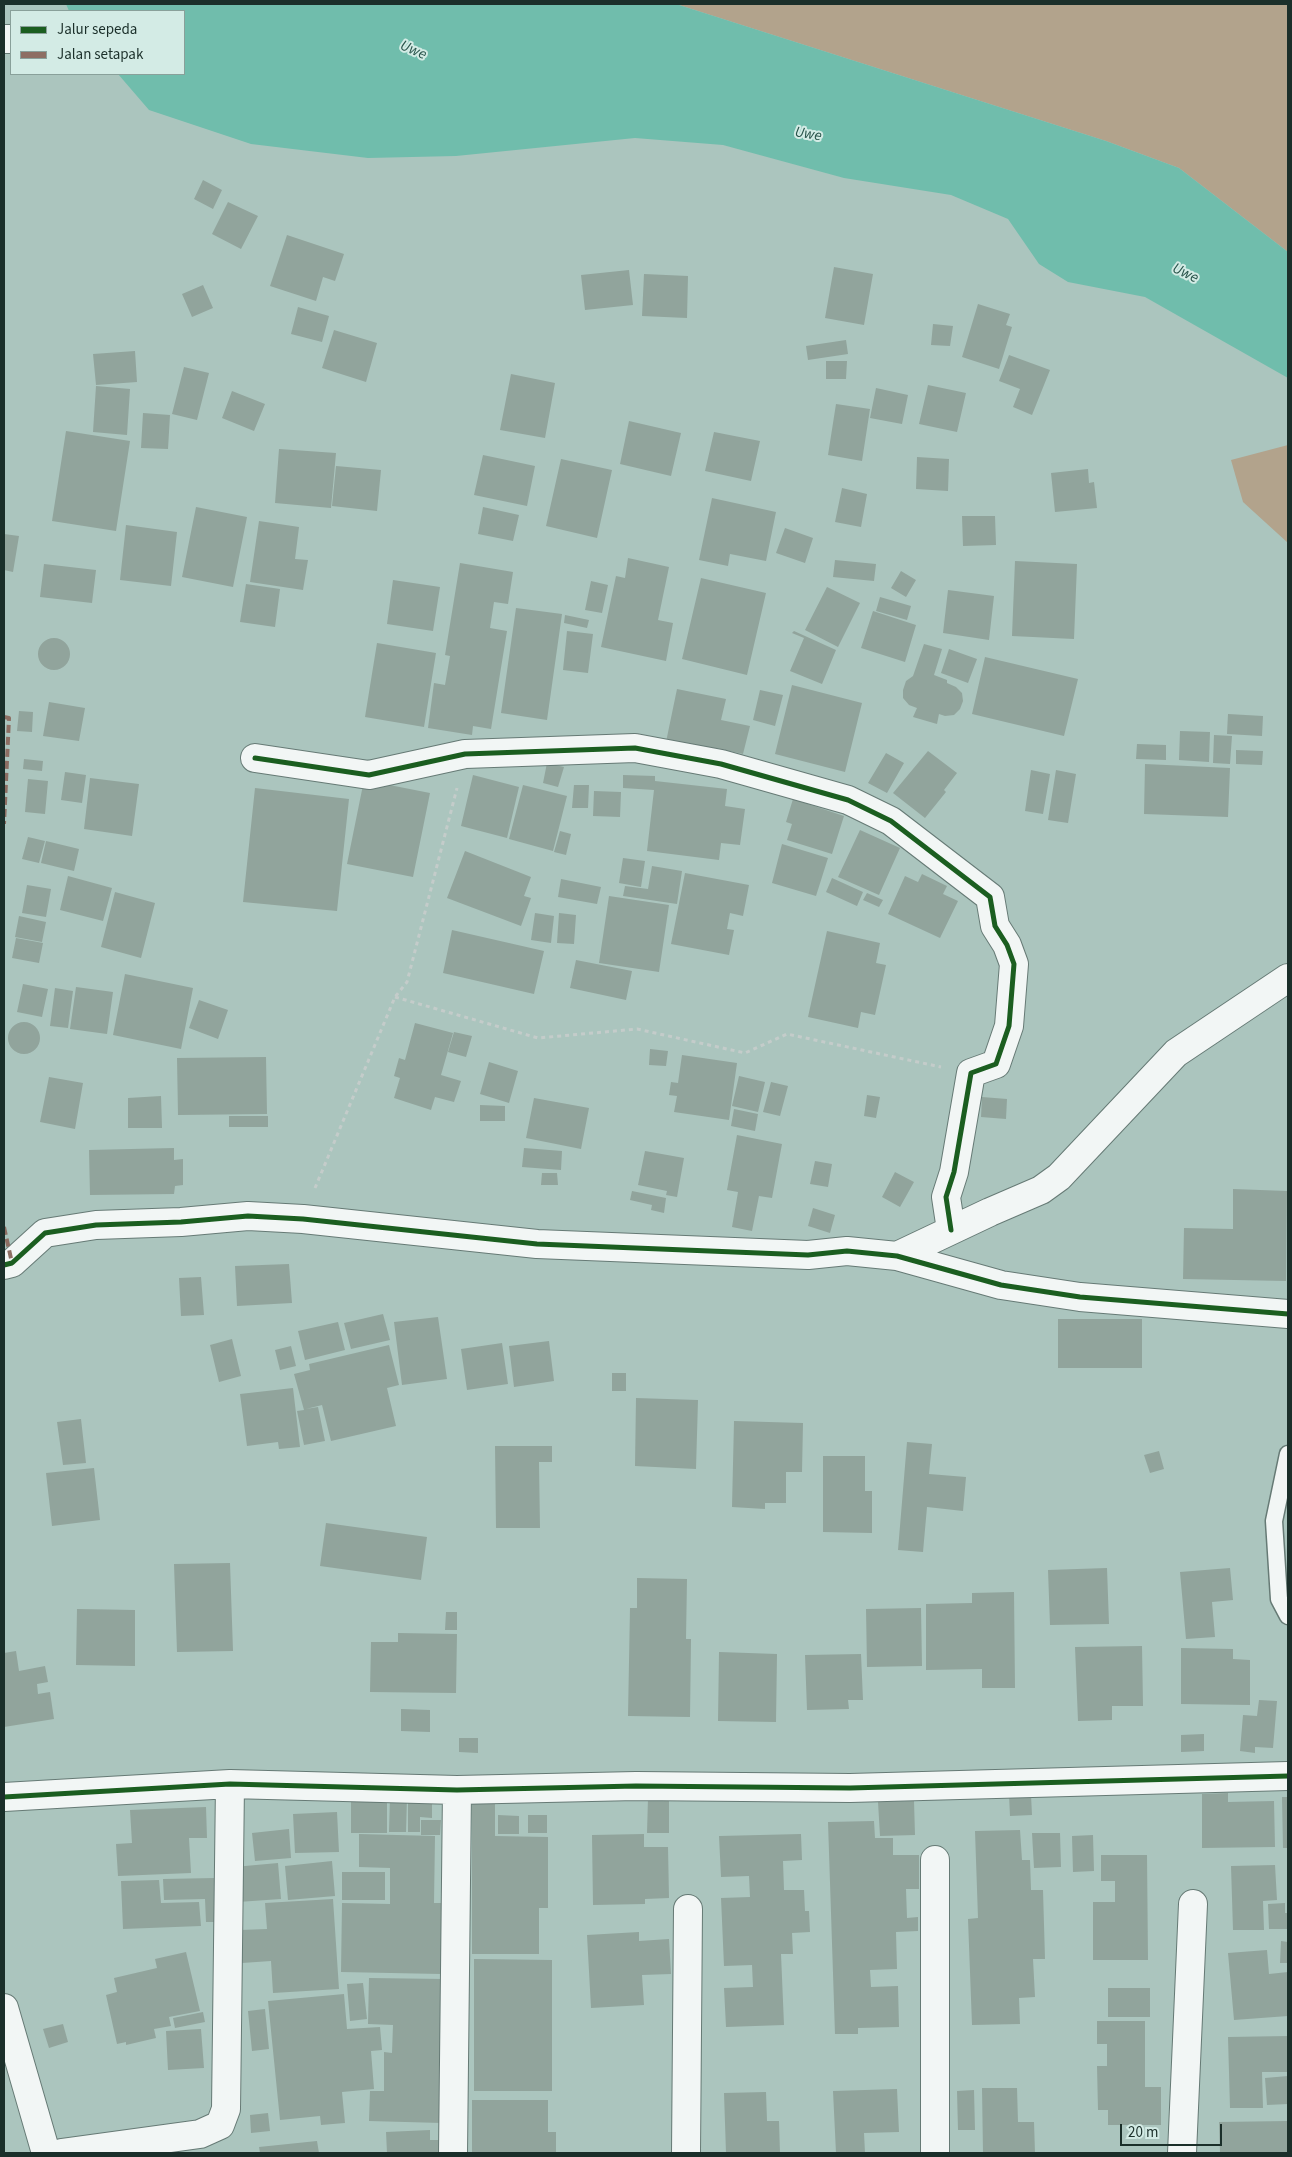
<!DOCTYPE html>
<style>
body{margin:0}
#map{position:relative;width:1292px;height:2157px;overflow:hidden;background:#abc5be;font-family:"Source Sans 3",sans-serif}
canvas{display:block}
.frame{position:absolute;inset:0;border:5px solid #1b2f2a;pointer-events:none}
.legend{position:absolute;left:10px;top:10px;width:175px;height:65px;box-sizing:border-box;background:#d3ebe5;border:1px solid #89a09a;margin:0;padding:6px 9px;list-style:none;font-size:15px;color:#1b2f2a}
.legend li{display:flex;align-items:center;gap:10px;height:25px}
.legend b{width:25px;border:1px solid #89a09a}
.scale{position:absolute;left:1120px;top:2124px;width:102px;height:22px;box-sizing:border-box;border:2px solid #1b2f2a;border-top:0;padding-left:6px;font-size:15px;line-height:18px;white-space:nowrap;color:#1b2f2a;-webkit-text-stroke:4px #d3ebe5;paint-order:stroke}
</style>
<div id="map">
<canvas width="1292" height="2157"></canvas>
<div class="frame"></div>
<ul class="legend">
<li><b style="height:6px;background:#1b5e20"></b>Jalur sepeda</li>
<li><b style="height:6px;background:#8d6e63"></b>Jalan setapak</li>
</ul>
<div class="scale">20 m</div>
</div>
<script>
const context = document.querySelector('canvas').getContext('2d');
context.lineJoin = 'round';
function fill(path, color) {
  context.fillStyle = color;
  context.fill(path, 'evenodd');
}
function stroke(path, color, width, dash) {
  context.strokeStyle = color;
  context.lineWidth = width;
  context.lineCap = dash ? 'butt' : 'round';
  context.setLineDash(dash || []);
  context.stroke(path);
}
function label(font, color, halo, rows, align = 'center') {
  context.font = font + ' "Source Sans 3",sans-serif';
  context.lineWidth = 4;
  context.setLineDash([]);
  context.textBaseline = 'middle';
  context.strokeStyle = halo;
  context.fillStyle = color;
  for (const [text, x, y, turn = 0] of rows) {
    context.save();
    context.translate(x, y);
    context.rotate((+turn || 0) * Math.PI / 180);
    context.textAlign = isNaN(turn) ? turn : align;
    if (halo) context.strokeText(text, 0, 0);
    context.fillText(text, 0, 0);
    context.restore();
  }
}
fill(new Path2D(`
 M676 4H1288V252L1179 168 1106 141Z
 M1288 445V543L1243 502 1231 460Z`), '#b2a38c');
fill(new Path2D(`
 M66 4H676L1106 141 1179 168 1288 252V378L1145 297 1068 282 1039 264 1008 219 951 195 844 178 723 145 635 138 456 156 368 158 251 144 149 110 118 74H184V11H69Z`), '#70bdac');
fill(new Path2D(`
 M203 180 222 190 213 209 194 199Z
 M228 202 258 216 241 249 212 234Z
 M287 235 344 254 335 281 323 277 316 301 270 286Z
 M834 267 873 274 864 325 825 318Z
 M629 270 633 305 585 310 581 275Z
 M644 274 688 276 687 318 642 316Z
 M203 285 213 308 192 317 182 294Z
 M978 304 1010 314 1006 325 1012 327 999 369 962 357Z
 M298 307 329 316 322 342 291 334Z
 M933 324 953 326 950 346 931 345Z
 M334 330 377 343 366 382 322 368Z
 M846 340 848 354 808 360 806 346Z
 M135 351 137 382 96 385 93 354Z
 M1009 355 1050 370 1032 415 1013 407 1020 389 999 381Z
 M826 361H847L846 379H826Z
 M184 367 209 373 197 420 172 414Z
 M511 374 555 383 545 438 500 430Z
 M928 385 966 393 957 432 919 424Z
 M96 386 130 389 127 435 93 432Z
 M876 388 908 395 902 424 870 418Z
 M232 391 265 404 254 431 222 418Z
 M836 404 870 409 862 461 828 455Z
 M143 413 170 415 168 449 141 448Z
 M629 421 681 433 671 476 620 464Z
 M66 431 130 441 116 531 52 521Z
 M714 432 760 441 751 481 705 471Z
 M279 449 336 453 331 508 275 503Z
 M483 455 535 466 527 506 474 495Z
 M917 457 949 459 948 491 916 489Z
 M561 459 612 470 597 538 546 526Z
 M336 466 381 470 377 511 332 506Z
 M1088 469 1089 483 1094 482 1097 508 1055 512 1051 473Z
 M842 488 867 494 861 527 835 522Z
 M712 498 776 512 766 561 730 554 728 566 699 560Z
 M196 507 247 517 233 587 182 577Z
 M483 507 519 515 513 541 478 534Z
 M962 516H995L996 545 963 546Z
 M259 521 299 527 295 559 308 560 303 590 250 582Z
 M126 525 177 532 171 586 120 580Z
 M785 528 813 538 805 563 776 553Z
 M4 534 19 536 13 572 4 570Z
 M628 558 669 567 658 620 673 623 666 661 601 647 616 576 625 578Z
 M835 560 876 564 874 581 833 577Z
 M1015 561 1077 564 1074 639 1012 636Z
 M460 563 513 572 508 604 494 602 490 628 507 631 491 729 473 726 472 735 428 728 434 683 445 685 450 656 445 655Z
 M44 564 96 570 92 603 40 597Z
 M901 571 916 580 906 597 891 588Z
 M701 578 766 593 747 675 682 659Z
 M393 580 440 587 433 631 387 624Z
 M591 581 608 585 602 613 585 610Z
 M246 584 280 589 275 627 240 622Z
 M827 587 860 603 838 647 805 630Z
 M948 590 994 596 989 640 943 633Z
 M880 597 911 606 907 620 876 611Z
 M516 608 562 614 547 720 501 713Z
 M873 611 916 625 905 662 861 648Z
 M565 615 589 620 587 628 564 623Z
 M567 631 593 634 588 673 563 670Z
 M794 631 836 650 822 684 790 671 804 638 792 633Z
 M38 654a16 16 0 1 1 32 0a16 16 0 1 1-32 0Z
 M377 643 436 653 424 727 365 717Z
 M924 644 942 649 934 675 947 680V683L956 687 962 693 963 701 960 709 954 715 945 716 939 714 937 724 913 717 917 708 909 705 903 698V690L906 681 913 676Z
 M949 649 977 659 968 683 941 673Z
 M985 657 1078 679 1064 736 972 714Z
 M792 685 862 703 845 772 775 754Z
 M677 689 726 699 721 720 750 726 743 754 716 748 715 752 666 742Z
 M760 690 783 695 775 726 753 720Z
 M49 702 85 708 79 741 43 736Z
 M19 711 33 712 32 732 17 731Z
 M1228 714 1263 716 1262 736 1227 734Z
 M1180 731 1210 732 1209 762 1179 760Z
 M1214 735 1232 736 1230 764 1213 763Z
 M1137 744 1166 745V760L1136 759Z
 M1236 750 1263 751 1262 765 1236 764Z
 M928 751 957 773 944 790 946 792 925 818 893 793Z
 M886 753 904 763 887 793 868 783Z
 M24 759 43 761 42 771 23 769Z
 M547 763 564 767 558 787 543 783Z
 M1145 764 1230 768 1228 817 1144 814Z
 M1031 770 1050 774 1043 814 1025 811Z
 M1056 770 1076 774 1068 823 1048 820Z
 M65 772 86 775 82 803 61 800Z
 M473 775 519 787 507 838 461 826Z
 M623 775 655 776V781L727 789 725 806 745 809 740 845 721 843 719 860 647 851 654 790 623 788Z
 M90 778 139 784 132 836 84 829Z
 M28 779 48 781 45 814 25 812Z
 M364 780 430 793 413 877 347 864Z
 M523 785 567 796 553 851 509 839Z
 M574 785H589L588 808H572Z
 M255 788 349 799 337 911 243 902Z
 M594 791 621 792 620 817 593 816Z
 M793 799 844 816 832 854 787 840 792 824 786 822Z
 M860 830 900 848 879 895 838 877Z
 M560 831 571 834 566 855 554 852Z
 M28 837 45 841 39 863 22 859Z
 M46 841 79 849 74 871 41 863Z
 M782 844 828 858 816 896 772 883Z
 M465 851 531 877 524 896 531 898 521 926 447 898Z
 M623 858 645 861 641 887 619 883Z
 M652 866 682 871 677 904 623 896 625 886 648 889Z
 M685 873 749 885 743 916 730 913 727 929 734 930 729 955 671 944Z
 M922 874 947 886 943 894 958 901 940 938 888 914 905 876 918 882Z
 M68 876 112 888 103 921 60 910Z
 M832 878 863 892 857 906 826 892Z
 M561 879 601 887 597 904 558 897Z
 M27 885 51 889 46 917 22 913Z
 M115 892 155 903 141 958 101 947Z
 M867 893 883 900 879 907 863 900Z
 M609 896 669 905 659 972 599 963Z
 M535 913 554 916 551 943 531 940Z
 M559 913 576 915 574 944 557 943Z
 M19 916 46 922 42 942 15 937Z
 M452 930 544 951 534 994 443 973Z
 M827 931 880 943 876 963 886 965 875 1015 861 1012 858 1028 808 1017Z
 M16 938 43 943 39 963 12 958Z
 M576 960 632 971 626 1000 570 988Z
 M125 974 193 988 181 1049 113 1035Z
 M23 984 48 989 42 1017 17 1012Z
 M76 987 113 992 107 1034 70 1029Z
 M55 988 73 991 68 1028 50 1026Z
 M199 1000 228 1010 218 1039 189 1028Z
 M8 1038a16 16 0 1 1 32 0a16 16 0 1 1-32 0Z
 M415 1023 453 1033 441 1075 461 1081 454 1102 435 1097 431 1110 394 1098 400 1078 394 1076 399 1058 405 1060Z
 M454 1032 472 1036 466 1057 448 1052Z
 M650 1049 668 1051 666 1066 649 1065Z
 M682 1055 737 1063 729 1120 674 1112 677 1096 669 1095 671 1082 678 1083Z
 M266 1057 267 1114 178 1115 177 1058Z
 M489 1062 518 1071 509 1103 480 1094Z
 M739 1076 765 1082 758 1112 732 1106Z
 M49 1077 83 1083 75 1129 40 1122Z
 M771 1082 788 1086 780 1116 763 1112Z
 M867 1095 880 1097 876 1118 864 1116Z
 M161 1096 162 1128H128V1098Z
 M982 1097 1007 1099 1006 1119 981 1117Z
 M534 1098 589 1108 581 1149 526 1138Z
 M480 1105 505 1106V1121H480Z
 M734 1109 758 1114 755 1131 731 1126Z
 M229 1116H268V1127H229Z
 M737 1135 782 1144 772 1198 759 1196 752 1231 732 1227 738 1192 727 1190Z
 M174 1148V1160L183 1159V1185L175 1186 174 1194 90 1195 89 1150Z
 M524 1148 562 1151 561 1170 522 1167Z
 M645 1151 684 1158 677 1197 666 1195 667 1191 638 1185Z
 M815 1161 832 1164 828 1187 810 1184Z
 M895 1172 914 1182 900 1207 882 1197Z
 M542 1173H557L558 1185H541Z
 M1233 1189 1287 1191 1286 1281 1183 1279 1184 1228 1233 1229Z
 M632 1191 666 1198 664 1213 651 1210 652 1205 630 1200Z
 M813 1208 835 1215 830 1233 808 1226Z
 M289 1264 292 1303 237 1306 235 1266Z
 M201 1277 204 1315 181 1316 179 1278Z
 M383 1314 390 1340 351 1349 344 1323Z
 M438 1317 447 1379 402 1385 394 1322Z
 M1058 1319H1142V1368H1058Z
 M338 1322 345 1350 305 1360 298 1331Z
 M232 1339 241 1376 219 1382 210 1345Z
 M549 1341 554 1381 514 1387 509 1346Z
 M502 1343 508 1384 467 1390 461 1349Z
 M389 1345 399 1385 387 1388 396 1426 331 1441 322 1405 306 1409 318 1407 325 1441 304 1445 297 1411 304 1410 294 1374 310 1370 309 1364Z
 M291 1346 296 1366 280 1370 275 1350Z
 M612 1373H626V1391H612Z
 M293 1388 300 1447 279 1449 278 1442 247 1446 240 1394Z
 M636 1398 698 1400 696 1469 635 1466Z
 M81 1419 86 1463 63 1465 57 1422Z
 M734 1421 803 1423 802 1472H786V1503H765V1509L732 1507Z
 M907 1442 932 1444 929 1474 966 1477 963 1511 927 1507 923 1552 898 1550Z
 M495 1446H552V1462H539L540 1528H496Z
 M1159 1451 1164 1469 1150 1473 1144 1455Z
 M823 1456H865V1491H872V1533L823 1532Z
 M94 1468 100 1520 52 1526 46 1473Z
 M326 1523 427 1537 421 1580 320 1566Z
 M230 1563 233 1651 177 1652 174 1564Z
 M1107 1568 1109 1624 1050 1625 1048 1570Z
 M1230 1568 1233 1600 1212 1602 1215 1637 1186 1639 1180 1572Z
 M637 1578 687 1579 686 1639H691L690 1717 628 1716 630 1608H637Z
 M1014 1592 1015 1688H982V1669L926 1670V1604L972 1603V1593Z
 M921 1608 922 1666 867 1667 866 1609Z
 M77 1609 135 1610V1666L76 1665Z
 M446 1612H457V1630H445Z
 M398 1633 457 1634 456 1693 370 1692 371 1642H398Z
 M1142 1646 1143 1706H1112V1720L1078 1721 1075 1647Z
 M1181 1648 1233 1649V1659L1250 1660V1705L1181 1704Z
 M16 1651 19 1671 45 1666 48 1682 37 1684 38 1694 50 1692 54 1719 4 1727V1653Z
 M719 1652 777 1654 776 1722 718 1721Z
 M861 1654 863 1700H848L849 1709 807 1710 805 1655Z
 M1259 1700 1277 1701 1273 1748 1255 1747V1753L1240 1751 1243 1715 1257 1716Z
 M401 1709 430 1710V1732L401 1731Z
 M1204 1734V1751L1181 1752V1735Z
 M459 1738H478V1753L459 1752Z
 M1228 1793V1802L1274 1801 1275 1847 1202 1848V1794Z
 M1009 1795H1031L1032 1815 1010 1816Z
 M390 1797H407L406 1832H389Z
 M1282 1797H1288V1848H1283Z
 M648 1798 669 1799V1833H647Z
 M351 1799 387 1800V1833H351Z
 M472 1799H495V1836L548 1837V1908H539V1954H472Z
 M408 1800H432V1818L420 1817V1832H408Z
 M914 1801 915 1835 880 1836 878 1802Z
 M206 1807 207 1838H189L191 1873 118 1876 116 1844 132 1843 130 1810Z
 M337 1812 339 1852 295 1853 293 1814Z
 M498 1815 519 1816V1834H498Z
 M528 1815H547V1833H528Z
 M421 1820H441L440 1835H421Z
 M874 1821 875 1838H893V1855H919V1889H906L907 1918 918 1917V1931L896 1932 897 1969 870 1970 871 1987 898 1986 899 2027 858 2028V2034H835L828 1822Z
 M289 1829 291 1858 255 1861 252 1833Z
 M1020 1830 1022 1860H1030L1031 1890H1043L1045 1959H1033L1035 1997 1019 1998 1020 2024 972 2025 968 1919 978 1918 975 1831Z
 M1032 1833H1060L1061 1867 1034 1868Z
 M359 1834 435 1836 434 1903H442L441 1974 341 1972 342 1903 390 1904V1868L359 1867Z
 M644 1834V1847H668L669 1898 645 1899V1904L593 1905 592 1835Z
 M801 1834 802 1860 783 1861 784 1890H804L805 1911H809L810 1932 792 1933 793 1954H781L784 2025 726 2027 724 1988 753 1987 752 1965 724 1966 721 1898 750 1897 749 1876 721 1877 719 1836Z
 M1093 1835 1094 1871 1073 1872 1072 1836Z
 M1101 1855H1147L1148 1960H1093V1902H1115V1881H1101Z
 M332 1861 335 1896 288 1900 285 1866Z
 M278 1863 281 1899 238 1902 234 1867Z
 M1275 1865 1277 1900 1263 1901 1264 1930H1233L1231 1866Z
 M342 1872H385V1900H342Z
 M215 1878 217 1922H206L205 1899 164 1900 163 1879Z
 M159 1880 161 1903 199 1902 201 1926 123 1929 121 1881Z
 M333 1899 339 1989 273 1993 271 1961 242 1963 240 1930 267 1929 265 1903Z
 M1285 1903V1913H1288V1929H1269L1268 1904Z
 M639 1932V1941L669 1939 671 1974 642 1975 644 2005 591 2008 587 1935Z
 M1281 1941 1288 1942V1963H1280Z
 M1267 1950 1269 1974 1288 1972V2016L1234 2020 1228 1953Z
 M186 1952 200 2011 169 2017 171 2026 154 2029 156 2038 126 2045V2042L117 2044 106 1995 117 1992 114 1978 157 1968 155 1959Z
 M474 1959 552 1960V2091H474Z
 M369 1978 444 1979 442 2123 369 2121 370 2091H384V2052L392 2053 393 2025 368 2024Z
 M363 1983 367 2019 350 2021 347 1984Z
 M1108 1988H1150V2017H1108Z
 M344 1994 347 2029 380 2027 382 2050 371 2051 374 2089 342 2092 345 2123 321 2125 320 2116 280 2120 268 2001Z
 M265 2009 269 2049 252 2051 248 2011Z
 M203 2012 205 2022 175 2028 173 2018Z
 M1097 2021H1145V2087H1161V2125H1108V2110H1098L1097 2066H1107V2044H1097Z
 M63 2024 68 2042 49 2048 43 2029Z
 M201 2029 204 2068 168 2070 166 2031Z
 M1288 2036V2072H1262L1263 2108H1230L1228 2037Z
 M1288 2076V2104L1267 2105 1265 2078Z
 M982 2088H1017L1018 2122H1034L1035 2153H983Z
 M897 2089 899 2132 864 2133 865 2153H836L833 2091Z
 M974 2090 975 2130H958L957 2091Z
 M766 2092 767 2121H779L780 2153H726L724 2093Z
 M472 2100H548V2132H556V2153H472Z
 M268 2113 270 2131 251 2133 250 2115Z
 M1288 2121V2153H1220L1219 2122Z
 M430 2130V2140H441L442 2153H387L386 2132Z
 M317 2141 319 2153H260L259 2147Z`), '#91a49c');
const lane = new Path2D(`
 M1288 1454 1274 1521 1279 1599 1288 1616`);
const street = new Path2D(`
 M4 39H11
 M255 758 369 775 465 754 635 748 721 764 848 800 891 821 990 897 995 926 1007 945 1014 964 1009 1026 996 1064 971 1073 954 1172 946 1197 951 1230
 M897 1256 990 1212 1041 1190 1059 1177 1176 1053 1288 978
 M4 1265 12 1263 45 1233 96 1225 181 1222 248 1216 303 1219 537 1244 808 1255 847 1251 897 1256 1001 1285 1080 1297 1288 1314
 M4 1797 230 1784 457 1790 636 1786 850 1788 1288 1776
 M935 1860V2153
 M4 2008 46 2153
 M61 2153 200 2134 220 2125 226 2109 230 1784
 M453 2153 457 1790
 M686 2153 688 1909
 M1182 2153 1193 1904`);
stroke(lane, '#667a75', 19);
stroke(street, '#667a75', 30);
stroke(new Path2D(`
 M395 997 538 1038 637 1029 745 1053 787 1034 941 1067
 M315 1188 395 997 407 982 457 788`), '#c4ccca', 3, [4, 4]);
stroke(lane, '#f2f6f5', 16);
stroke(street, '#f2f6f5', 28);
stroke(new Path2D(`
 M4 717 9 718 4 824
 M4 1227 12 1263`), '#8d6e63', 4, [8, 4]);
stroke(new Path2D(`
 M255 758 369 775 465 754 635 748 721 764 848 800 891 821 990 897 995 926 1007 945 1014 964 1009 1026 996 1064 971 1073 954 1172 946 1197 951 1230
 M4 1265 12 1263 45 1233 96 1225 181 1222 248 1216 303 1219 537 1244 808 1255 847 1251 897 1256 1001 1285 1080 1297 1288 1314
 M4 1797 230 1784 457 1790 636 1786 850 1788 1288 1776`), '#1b5e20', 5);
label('italic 15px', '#275249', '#d3ebe5', [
 ["Uwe",413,51,24],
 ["Uwe",808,135,10],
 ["Uwe",1185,274,25]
]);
</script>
